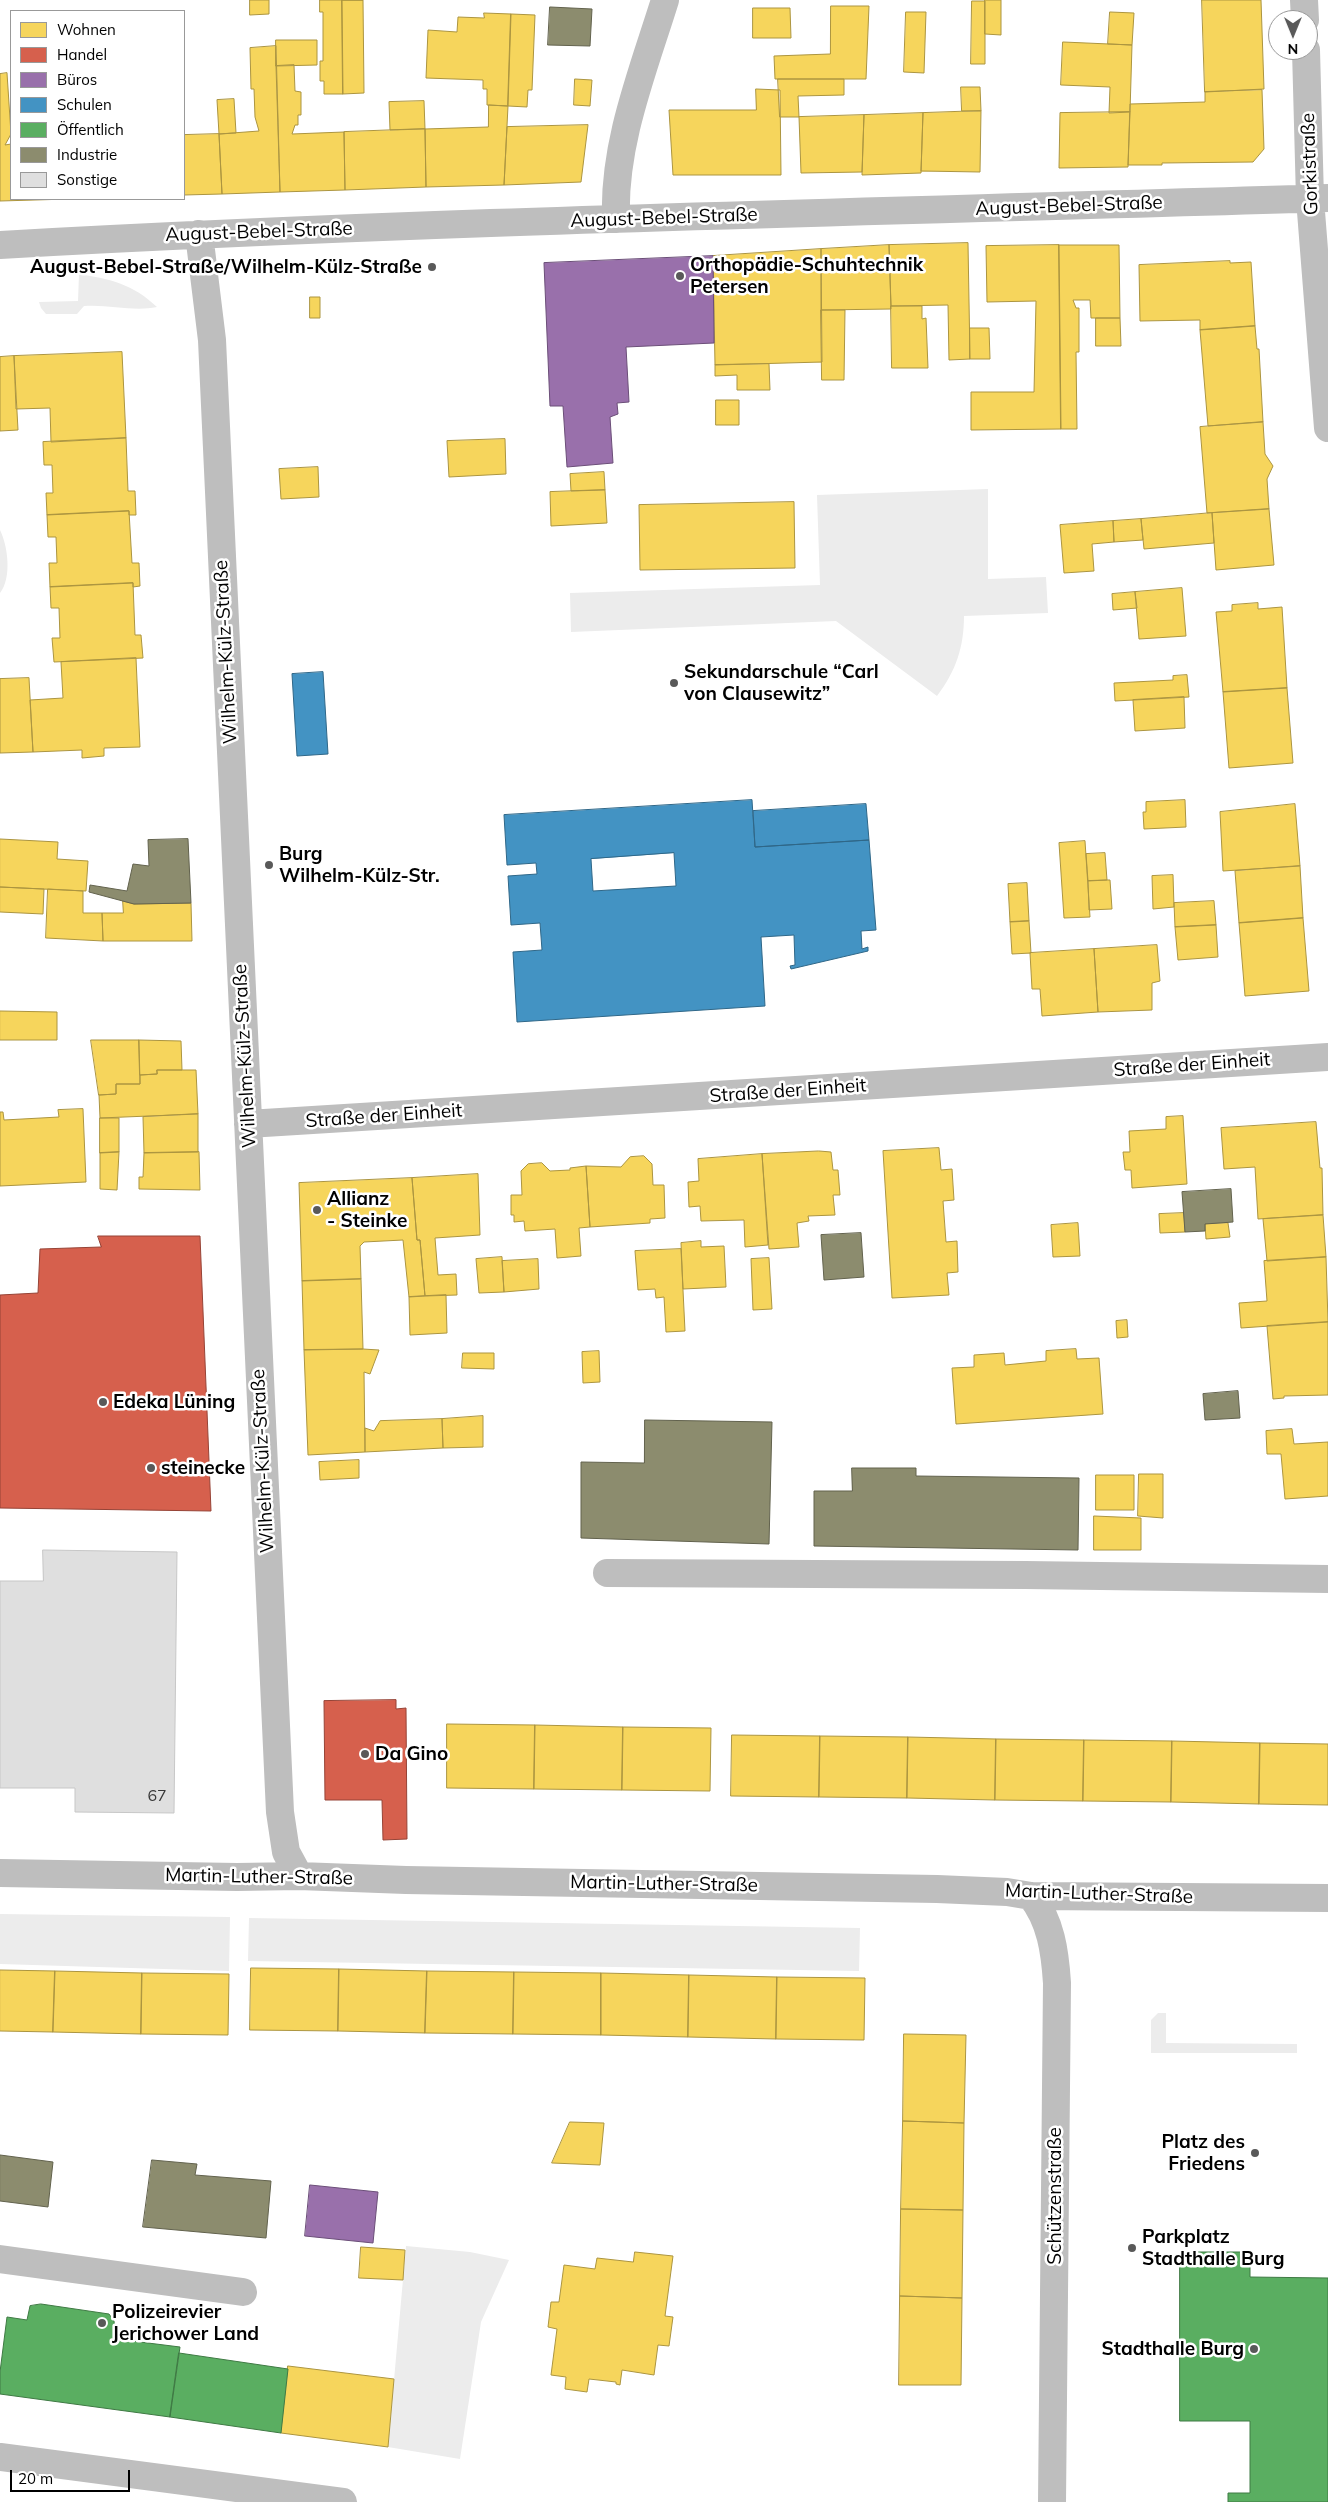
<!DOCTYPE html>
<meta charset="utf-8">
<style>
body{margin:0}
#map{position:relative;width:1328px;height:2502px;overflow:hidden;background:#fff;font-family:Mulish,sans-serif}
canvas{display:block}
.legend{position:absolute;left:10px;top:10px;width:175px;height:190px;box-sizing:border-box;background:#fff;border:1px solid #999;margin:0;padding:6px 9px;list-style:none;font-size:15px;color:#000}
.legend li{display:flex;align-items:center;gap:10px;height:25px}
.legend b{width:25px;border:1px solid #999}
.north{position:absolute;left:1268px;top:10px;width:50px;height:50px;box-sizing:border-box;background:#fff;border:1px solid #999;border-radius:50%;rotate:180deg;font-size:14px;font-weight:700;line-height:20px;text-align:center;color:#000}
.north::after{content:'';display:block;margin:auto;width:18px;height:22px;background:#595959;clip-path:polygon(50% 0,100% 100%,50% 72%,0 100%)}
.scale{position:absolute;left:10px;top:2470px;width:120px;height:22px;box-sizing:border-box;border:2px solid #000;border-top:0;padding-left:6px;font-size:15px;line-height:18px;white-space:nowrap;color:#000;-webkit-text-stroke:4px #fff;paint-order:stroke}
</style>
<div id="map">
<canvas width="1328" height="2502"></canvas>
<ul class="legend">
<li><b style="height:14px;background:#f6d55c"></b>Wohnen</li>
<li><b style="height:14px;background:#d6604d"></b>Handel</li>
<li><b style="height:14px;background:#9970ab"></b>Büros</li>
<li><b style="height:14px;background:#4393c3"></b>Schulen</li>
<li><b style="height:14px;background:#5aae61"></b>Öffentlich</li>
<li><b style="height:14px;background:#8c8c6e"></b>Industrie</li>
<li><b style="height:14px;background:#dfdfdf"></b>Sonstige</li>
</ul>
<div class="north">N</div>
<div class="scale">20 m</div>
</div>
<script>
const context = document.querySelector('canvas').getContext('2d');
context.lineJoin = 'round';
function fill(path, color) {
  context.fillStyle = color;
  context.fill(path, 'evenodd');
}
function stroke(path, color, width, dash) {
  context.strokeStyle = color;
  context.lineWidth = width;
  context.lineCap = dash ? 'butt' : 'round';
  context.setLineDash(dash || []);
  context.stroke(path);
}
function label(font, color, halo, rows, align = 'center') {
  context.font = font + ' Mulish,sans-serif';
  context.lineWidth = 5;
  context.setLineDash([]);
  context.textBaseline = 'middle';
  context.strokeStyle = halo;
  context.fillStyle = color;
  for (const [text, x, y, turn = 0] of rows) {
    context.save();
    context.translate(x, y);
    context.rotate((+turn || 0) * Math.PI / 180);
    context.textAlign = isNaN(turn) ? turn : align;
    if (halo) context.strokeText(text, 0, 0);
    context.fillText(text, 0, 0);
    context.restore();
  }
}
fill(new Path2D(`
 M79 274C110 279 133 284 157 307 133 312 108 304 84 306L77 314H46L41 308 39 302 78 301Z
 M988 489V579L1046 577 1048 613 964 616C964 647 956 671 937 696L836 621 571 632 570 593 820 585 817 495Z
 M0 530C8 546 12 578 0 593Z
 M0 1914 230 1917 229 1971 0 1964Z
 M249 1918 860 1928 859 1971 248 1961Z
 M1158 2013H1166V2043L1297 2044V2053H1151V2020Z
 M406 2246 470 2252 509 2260 481 2322 460 2459 388 2447Z`), '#ececec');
const homes = new Path2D(`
 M250 0H269V14L250 15Z
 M320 0H363H342L343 94H324V81H320V61H323V12H320Z
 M342 0H363L364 93 343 94Z
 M985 0H1001V35L985 34Z
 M1202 0H1261L1264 89 1205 92Z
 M972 1H985V64H971Z
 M831 6H869L866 79H775L774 56 830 54Z
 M753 8H790L791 38H753Z
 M906 12H926L924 73 904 72Z
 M1110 12 1134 13 1132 45 1108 44Z
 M484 13 511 14 508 106 487 105V89H483V80L426 78 428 30 457 32 458 17 484 18Z
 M511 14 535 15 532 90H528L527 107 508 106Z
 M276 40H317V65L276 66Z
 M1063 42 1132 45 1130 112 1109 113 1110 87 1061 85Z
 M276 46 280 192 222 194 219 134 259 131 255 117 254 89H251L250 48Z
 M294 65 295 91 301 92V115H298V125H295L292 134 344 132 345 190 280 192 276 66Z
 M7 73 11 134 5 145 11 144V199H69L0 201V74Z
 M575 79 592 80 590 106 574 105Z
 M778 79H844V95L798 96 799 117H780Z
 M961 87H980L981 111H962Z
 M756 89 780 90 781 175H673L669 110H756Z
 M1262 90 1264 149 1253 162 1162 163V165H1128L1130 104 1205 102V92Z
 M234 99 236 133 219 134 217 100Z
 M424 101 425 129 390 130 389 102Z
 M489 105 508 106 504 185 426 187 425 129 488 127Z
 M981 111 980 172 921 171 923 113Z
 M1130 112 1128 167 1059 168 1060 113Z
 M923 113 921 173 862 175 864 115Z
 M864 115 862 172 801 173 799 117Z
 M588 125 581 182 504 185 507 127Z
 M425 129 426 187 345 190 344 132Z
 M219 134 222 194 184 195V135Z
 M968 243 970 359 949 360 948 305 891 306 889 245Z
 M889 245 891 309 821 310V249Z
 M1059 245H1119L1120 318H1091L1090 300H1073L1076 308H1079V352H1076L1077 429H1061Z
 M1059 245 1061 429 971 430V392H1034L1036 301 987 302 986 246Z
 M821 249 822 362 715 365 713 256Z
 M1230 261V263L1251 262 1255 326 1200 330V320L1140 321 1139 265Z
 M310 297H320V318H310Z
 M891 306H922V319L926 318 928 368H892Z
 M821 310H845L844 380H822Z
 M1096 318H1120L1121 346H1096Z
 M1255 326 1257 349H1259L1263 422 1208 426 1200 330Z
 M970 328H989L990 359H970Z
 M122 352 126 438 51 442 50 408 16 409 14 356Z
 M14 356 18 430 0 431V357Z
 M769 364 770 390H737V375L715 376V365Z
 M716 400H739V425H716Z
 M1263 422 1265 454 1273 466 1267 479 1269 509 1207 513 1200 427Z
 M126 438 128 491H135L136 515H129V511L47 515 46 493H53L52 465H44L43 442Z
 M505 439 506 474 449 477 447 441Z
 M318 467 319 497 281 499 279 469Z
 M604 472 605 490 571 491 570 474Z
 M605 490 607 523 551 526 550 492Z
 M794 502 795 568 640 570 639 505Z
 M1269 509 1274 565 1216 570 1212 513Z
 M129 511 132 563H139L140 586 133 587V583L50 587 49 563H57L56 537H48L47 515Z
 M1212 513 1214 543 1144 549 1141 519Z
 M1141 519 1143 540 1114 542 1113 521Z
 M1113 521 1114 542 1092 544 1094 571 1064 573 1060 525Z
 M133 583 135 635H141L143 658 54 662 52 638H60L59 608H51L50 587Z
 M1182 588 1186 636 1139 639 1135 592Z
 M1135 592 1137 608 1113 610 1112 594Z
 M1258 603V609L1282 607 1287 688 1223 692 1216 612 1232 611V605Z
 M136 658 140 747 104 748V756L82 758V750L33 752 30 700 63 698 61 662Z
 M1187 675 1189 697 1115 701 1114 683 1173 680V676Z
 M29 678 33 752 0 753V679Z
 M1287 688 1293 763 1229 768 1223 692Z
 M1184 697 1185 728 1135 731 1133 700Z
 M1185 800 1186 827 1144 829 1143 812H1146V802Z
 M1295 804 1300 866 1223 871 1220 812Z
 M0 839 58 842 57 859 88 861 86 891 0 887Z
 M1085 841 1090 917 1064 918 1059 843Z
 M1105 853 1107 880 1088 881 1086 854Z
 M1300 866 1303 918 1239 923 1235 871Z
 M1173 875 1174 907 1153 909 1152 876Z
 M1107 880H1110L1112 909 1089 910 1088 881Z
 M1027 883 1029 921 1010 922 1008 884Z
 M0 887 44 889 43 914 0 912Z
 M48 889 83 891V913H102L103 941 46 938Z
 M123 901 134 904 191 903 192 941H103L102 913H123Z
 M1214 901 1216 925 1175 927 1174 903Z
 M1303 918 1309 991 1245 996 1239 923Z
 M1029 921 1031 953 1012 954 1010 922Z
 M1216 925 1218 957 1178 960 1175 927Z
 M1157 945 1160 981 1152 983V1010L1098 1012 1094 949Z
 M1094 949 1098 1012 1042 1016 1040 989H1032L1030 953Z
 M0 1011 57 1012V1040H0Z
 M91 1040H139L140 1084H116V1094L99 1095Z
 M139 1040 181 1041 182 1070H157V1074L140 1075Z
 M157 1070H196L198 1114 100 1118 99 1095 116 1094V1084H140V1075L157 1074Z
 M83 1109 86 1182 0 1186V1112H3L4 1120 59 1117 58 1110Z
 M198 1114V1152L144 1153 143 1117Z
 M1183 1116 1187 1184 1132 1188 1131 1170H1125L1123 1152H1130L1129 1131 1166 1129V1117Z
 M100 1118H119V1152L100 1153Z
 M1316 1122 1320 1168H1322L1323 1215 1258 1219 1255 1167 1224 1169 1221 1128Z
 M939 1148 941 1170 952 1169 954 1200 943 1201 946 1242 957 1241 958 1272 947 1273 949 1295 892 1298 883 1151Z
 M819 1151 831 1152 833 1170H838L840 1195H833L835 1215 808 1216 809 1221 797 1223 799 1247 769 1249 762 1154Z
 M119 1152 117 1190 100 1189V1153Z
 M199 1152 200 1190 139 1189V1177H143L144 1153Z
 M762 1154 768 1245 745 1247 744 1220 701 1221 700 1206 689 1207 688 1182 699 1181 698 1159Z
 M644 1156 652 1164 653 1185H664L665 1218 650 1219V1223L590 1227 586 1166 621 1167 630 1157Z
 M542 1163 550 1171 570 1170V1168L586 1166 590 1227 579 1228 581 1256 557 1258 555 1229 525 1231 524 1221 514 1222V1215H511V1195H522L521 1171 528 1164Z
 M478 1174 480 1235 435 1238 438 1275 456 1274 457 1295 425 1296 420 1240H417L412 1178Z
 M412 1178 417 1240H420L425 1296 409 1297 403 1240 364 1242 360 1246 361 1279 302 1281 299 1183Z
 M1184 1213 1185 1232 1160 1233 1159 1214Z
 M1323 1215 1326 1257 1267 1261 1263 1219Z
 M1078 1223 1080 1256 1053 1257 1051 1225Z
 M1228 1223 1230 1237 1206 1239 1205 1224Z
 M701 1241V1247L724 1246 726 1287 683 1289 681 1243Z
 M681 1249 685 1331 666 1332 664 1297 656 1298 655 1289 638 1290 635 1251Z
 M502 1257 504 1292 479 1293 476 1259Z
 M1326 1257 1328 1322 1241 1328 1239 1303 1267 1301 1264 1261Z
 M769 1258 772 1309 753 1310 751 1259Z
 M538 1259 539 1289 504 1292 502 1261Z
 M361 1279 363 1349 304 1350 302 1281Z
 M446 1295 447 1333 410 1335 409 1297Z
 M1127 1320 1128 1337 1117 1338 1116 1321Z
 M1328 1322V1395L1284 1396V1398L1273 1399 1267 1326Z
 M363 1349 379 1350 370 1374 364 1372 365 1452 308 1455 304 1350Z
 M1076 1349 1077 1359 1099 1358 1103 1414 956 1424 952 1368 974 1367V1355L1004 1353 1005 1365 1046 1361V1351Z
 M599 1351 600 1382 583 1383 582 1352Z
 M463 1353H494V1369L462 1368Z
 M483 1416V1447L443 1448 442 1419Z
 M442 1419 443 1448 365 1452V1428L374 1431 380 1421Z
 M1292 1429 1294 1444 1328 1442V1496L1285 1499 1281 1454H1267L1266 1431Z
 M359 1460V1478L320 1480 319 1462Z
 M1139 1474H1163V1518L1138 1516Z
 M1096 1475H1134V1510H1096Z
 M1094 1516 1141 1518V1550H1094Z
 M447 1724 535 1725 534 1789 447 1788Z
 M535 1725 623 1727 622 1790 534 1789Z
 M623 1727 711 1728 710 1791 622 1790Z
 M732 1735 820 1736 819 1797 731 1796Z
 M820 1736 908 1737 907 1798 819 1797Z
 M908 1737 996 1739 995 1800 907 1798Z
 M996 1739 1084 1740 1083 1801 995 1800Z
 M1084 1740 1172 1741 1171 1802 1083 1801Z
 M1172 1741 1260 1743 1259 1804 1171 1802Z
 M1260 1743 1328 1744V1805L1259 1804Z
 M251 1968 339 1969 338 2031 250 2030Z
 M339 1969 427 1971 425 2033 338 2031Z
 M0 1970 55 1971 53 2032 0 2031Z
 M55 1971 142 1973 141 2034 53 2032Z
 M427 1971 514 1972 513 2034 425 2033Z
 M514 1972 601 1973V2035L513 2034Z
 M142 1973 229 1974 228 2035 141 2034Z
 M601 1973 689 1975 688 2037 601 2035Z
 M689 1975 777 1977 776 2039 688 2037Z
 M777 1977 865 1978 864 2040 776 2039Z
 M904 2034 966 2035 964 2123 903 2121Z
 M903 2121 964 2123 963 2210 901 2209Z
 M570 2122 604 2123 600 2165 552 2163Z
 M901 2209 963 2210 962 2298 900 2296Z
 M361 2247 405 2250 403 2280 359 2278Z
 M635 2252 673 2256 665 2316 673 2317 669 2346 658 2345 654 2375 622 2370 620 2385 616 2384V2382L589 2379 587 2392 565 2389 566 2377 551 2375 557 2329 548 2327 551 2302H559L564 2265 595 2269 597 2258 633 2262Z
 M900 2296 962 2298 961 2385H899Z
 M288 2366 394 2379 388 2447 281 2433Z`);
fill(homes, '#f6d55c');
stroke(homes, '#ac9540', 1);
const shops = new Path2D(`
 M98 1236H200L211 1511 0 1508V1295L38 1293 40 1249 101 1247Z
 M396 1700V1709L406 1708 407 1839 383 1840 382 1800H325L324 1701Z`);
fill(shops, '#d6604d');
stroke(shops, '#964336', 1);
const offices = new Path2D(`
 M713 256 714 343 626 347 629 402 617 403 618 414 610 417 613 463 567 467 563 406H550L544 263Z
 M310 2185 378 2192 373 2243 305 2236Z`);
fill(offices, '#9970ab');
stroke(offices, '#6b4e78', 1);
const schools = new Path2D(`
 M323 672 328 754 297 756 292 674Z
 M752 800 755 847 869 840 876 930 861 931 862 949 868 947V951L791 969 790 966 795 965 794 935 761 937 765 1006 517 1022 513 952 542 950 540 923 511 925 508 876 537 874 536 863 507 865 504 815ZM674 853 676 886 593 891 591 859Z
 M866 804 869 840 755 847 753 811Z`);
fill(schools, '#4393c3');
stroke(schools, '#2f6788', 1);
const public = new Path2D(`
 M1180 2252H1250V2277L1328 2278V2502H1228V2493H1250V2421H1180Z
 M41 2304 109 2314 114 2321 115 2331 132 2334V2341L180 2347 170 2417 0 2394V2372L7 2317 27 2320 30 2306Z
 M179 2353 288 2369 281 2433 170 2417Z`);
fill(public, '#5aae61');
stroke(public, '#3f7a44', 1);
const industry = new Path2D(`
 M550 7 592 9 590 46 548 45Z
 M188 839 191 903 134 904 89 892 90 885 127 891 133 864 149 866 148 840Z
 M1231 1189 1233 1222 1205 1224V1231L1185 1232 1182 1192Z
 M861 1233 864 1277 824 1280 821 1235Z
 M1238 1391 1240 1418 1205 1420 1203 1394Z
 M645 1420 772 1422 769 1544 581 1538V1462L644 1463Z
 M852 1468H916V1476L1079 1478 1078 1550 814 1546V1491H852Z
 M0 2155 53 2162 48 2207 0 2201Z
 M152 2160 197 2164 195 2175 271 2181 266 2238 143 2227Z`);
fill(industry, '#8c8c6e');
stroke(industry, '#62624d', 1);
const building = new Path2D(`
 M43 1550 177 1552 174 1813 75 1812V1788H0V1581H43Z`);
fill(building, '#dfdfdf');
stroke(building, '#c7c7c7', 1);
stroke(new Path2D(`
 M1304 0 1305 20
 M1306 50 1310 199 1328 428
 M616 219C613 144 643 71 665 0
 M199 234 212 340 280 1812 286 1852 299 1876
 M0 245C442 220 885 212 1328 198
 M248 1124 1328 1057
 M607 1573 1025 1575 1328 1579
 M0 1873 237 1877 299 1876 406 1880 937 1889 1007 1892 1031 1896 1328 1898
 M1031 1896C1051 1921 1055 1952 1057 1983L1052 2502
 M0 2259 243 2292
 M0 2457 343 2502`), '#bebebe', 28);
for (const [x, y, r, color] of [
 [432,267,5,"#595959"],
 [680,276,5,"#595959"],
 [674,683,5,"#595959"],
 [269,865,5,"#595959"],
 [317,1210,5,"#595959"],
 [103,1402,5,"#595959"],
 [151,1468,5,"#595959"],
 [365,1754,5,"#595959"],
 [1255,2153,5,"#595959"],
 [1132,2248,5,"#595959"],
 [102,2323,5,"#595959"],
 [1254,2349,5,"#595959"]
]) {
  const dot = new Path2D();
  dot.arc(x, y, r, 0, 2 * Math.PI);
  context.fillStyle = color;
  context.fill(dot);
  stroke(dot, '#fff', 2);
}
label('16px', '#383838', null, [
 ["67",157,1796]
]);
label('19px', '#000', '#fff', [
 ["Gorkistraße",1310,164,-92],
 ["August-Bebel-Straße",1069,206,-2],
 ["August-Bebel-Straße",664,218,-2],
 ["August-Bebel-Straße",259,232,-2],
 ["Wilhelm-Külz-Straße",226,652,-93],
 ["Wilhelm-Külz-Straße",245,1056,-93],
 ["Straße der Einheit",1192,1065,-4],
 ["Straße der Einheit",788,1091,-4],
 ["Straße der Einheit",384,1116,-4],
 ["Wilhelm-Külz-Straße",263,1461,-93],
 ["Martin-Luther-Straße",259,1877,1],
 ["Martin-Luther-Straße",664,1884,1],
 ["Martin-Luther-Straße",1099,1894,2],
 ["Schützenstraße",1055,2196,-90]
]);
label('bold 19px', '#000', '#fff', [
 ["Orthopädie-Schuhtechnik",690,265],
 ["Petersen",690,287],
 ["August-Bebel-Straße/Wilhelm-Külz-Straße",422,267,"right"],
 ["Sekundarschule “Carl",684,672],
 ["von Clausewitz”",684,694],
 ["Burg",279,854],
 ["Wilhelm-Külz-Str.",279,876],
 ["Allianz",327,1199],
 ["- Steinke",327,1221],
 ["Edeka Lüning",113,1402],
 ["steinecke",161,1468],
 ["Da Gino",375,1754],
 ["Platz des",1245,2142,"right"],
 ["Friedens",1245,2164,"right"],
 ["Parkplatz",1142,2237],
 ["Stadthalle Burg",1142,2259],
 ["Polizeirevier",112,2312],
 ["Jerichower Land",112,2334],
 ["Stadthalle Burg",1244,2349,"right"]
], 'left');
</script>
